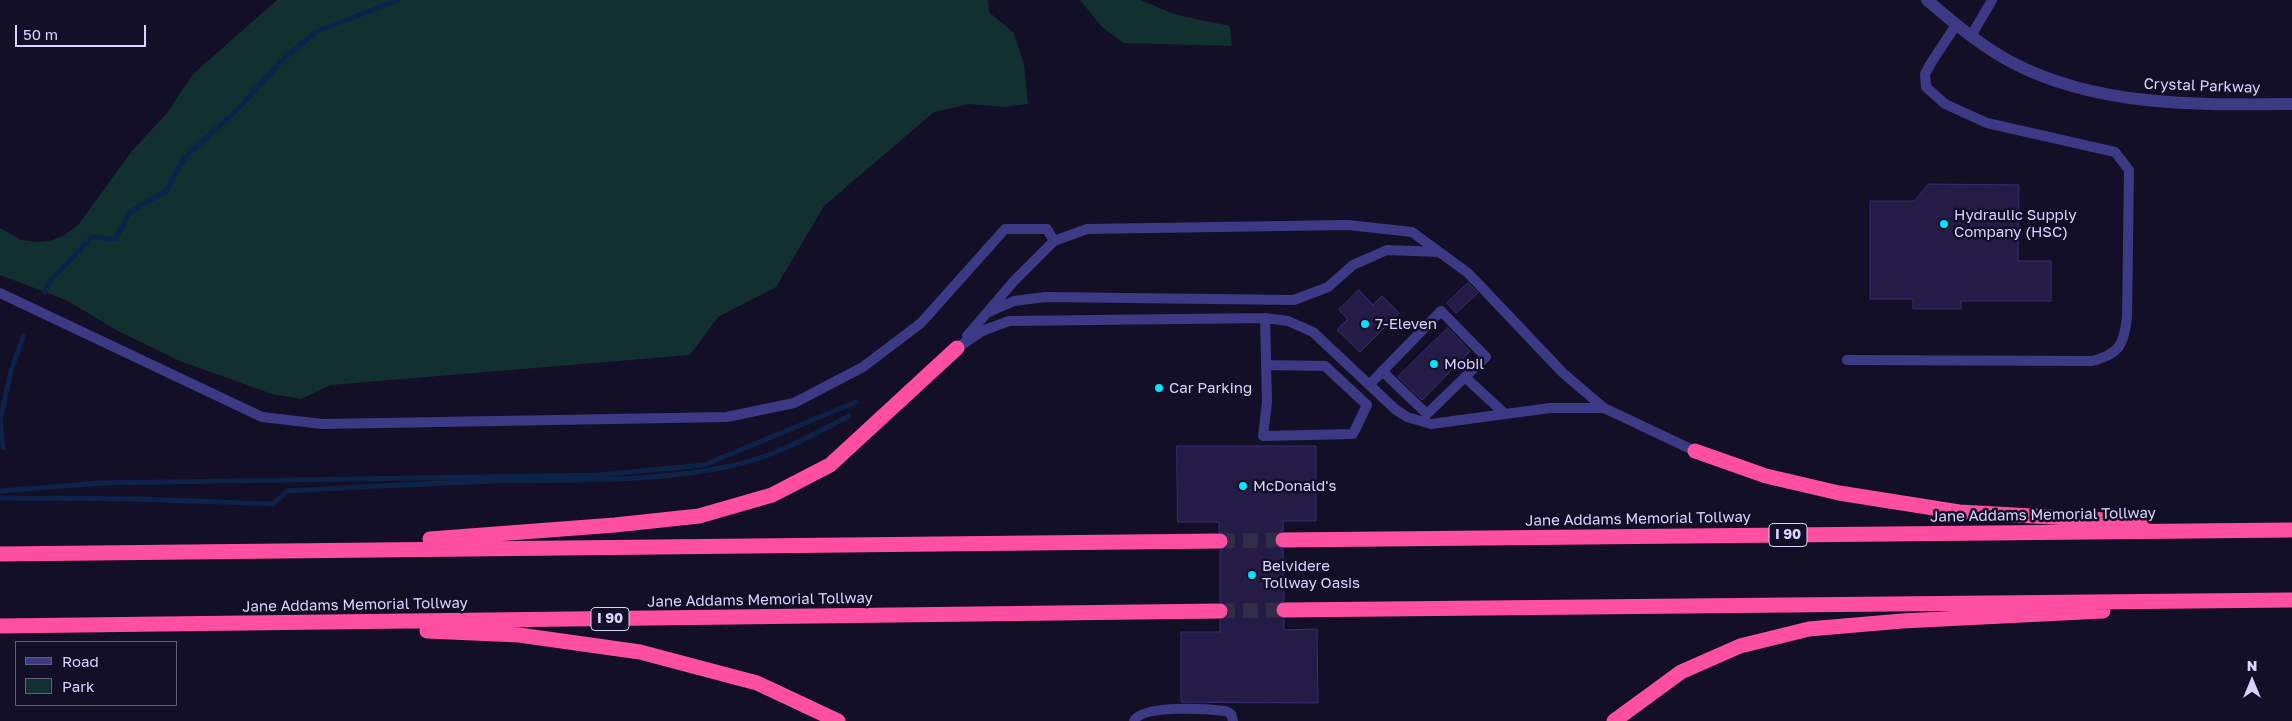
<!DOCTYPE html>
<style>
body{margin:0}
#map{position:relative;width:2292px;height:721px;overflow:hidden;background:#130f26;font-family:"Golos Text",sans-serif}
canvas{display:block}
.legend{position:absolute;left:15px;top:641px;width:162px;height:65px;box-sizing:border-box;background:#130f26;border:1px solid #625e7d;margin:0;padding:6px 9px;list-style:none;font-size:15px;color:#d9d4ff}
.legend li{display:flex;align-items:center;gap:10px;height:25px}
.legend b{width:25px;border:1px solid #625e7d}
.north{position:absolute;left:2227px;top:656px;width:50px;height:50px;-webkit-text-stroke:4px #130f26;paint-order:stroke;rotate:0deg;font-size:14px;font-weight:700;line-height:20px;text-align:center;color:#d9d4ff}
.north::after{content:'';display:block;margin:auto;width:18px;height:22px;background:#d9d4ff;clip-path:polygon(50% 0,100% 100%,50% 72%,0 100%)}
.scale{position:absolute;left:15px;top:25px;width:131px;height:22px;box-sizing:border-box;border:2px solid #d9d4ff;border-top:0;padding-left:6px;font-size:15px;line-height:18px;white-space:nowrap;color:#d9d4ff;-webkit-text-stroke:4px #130f26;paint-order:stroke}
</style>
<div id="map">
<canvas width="2292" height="721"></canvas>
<ul class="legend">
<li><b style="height:6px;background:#3d3a85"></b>Road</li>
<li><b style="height:14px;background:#12302f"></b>Park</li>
</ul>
<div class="north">N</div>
<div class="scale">50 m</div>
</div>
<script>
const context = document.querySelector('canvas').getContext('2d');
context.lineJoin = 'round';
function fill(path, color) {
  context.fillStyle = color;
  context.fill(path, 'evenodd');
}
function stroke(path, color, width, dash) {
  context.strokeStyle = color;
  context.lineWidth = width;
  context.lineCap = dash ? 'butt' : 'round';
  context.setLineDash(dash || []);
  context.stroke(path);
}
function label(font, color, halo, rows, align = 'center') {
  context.font = font + ' "Golos Text",sans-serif';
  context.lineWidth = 5;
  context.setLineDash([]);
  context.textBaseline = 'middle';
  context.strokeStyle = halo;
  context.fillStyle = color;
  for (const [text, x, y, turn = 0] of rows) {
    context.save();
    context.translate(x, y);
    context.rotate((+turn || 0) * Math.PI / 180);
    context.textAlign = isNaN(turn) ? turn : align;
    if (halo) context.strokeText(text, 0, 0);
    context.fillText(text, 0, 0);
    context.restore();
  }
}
fill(new Path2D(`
 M277 0H988L989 12 1014 33 1024 64 1028 104 1004 107 969 104 934 112 824 206 776 287 718 317 690 355 331 385 301 399 272 394 180 361 118 331 66 300 0 275V228L21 240 36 242 49 241 63 236 78 225 132 151 167 113 193 74Z
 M1080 0H1140L1177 15 1230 26 1232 46 1124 43 1102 27Z`), '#12302f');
stroke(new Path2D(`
 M45 292 50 281 92 237 116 239 130 212 166 191 185 157 238 109 285 57 318 31 398 0
 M3 448 0 421 11 371 23 336
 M0 491 101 483 598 475 704 465 856 402
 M0 498 135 499 273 504 287 491C358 487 430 483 502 481 578 480 656 482 731 466 774 457 810 436 849 416`), '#0c2248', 5);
const building = new Path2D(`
 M1929 184 2019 185 2018 261H2051V301H1961V309H1913V299H1870V201H1914Z
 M1468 283 1478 293 1456 313 1447 303Z
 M1359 290 1373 305 1382 296 1399 313 1360 352 1337 330 1348 319 1339 310Z
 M1448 328 1470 351 1422 400 1398 377Z
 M1177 446H1316V521H1283V531L1278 532 1274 540 1275 545 1283 549 1284 601 1276 605V614L1284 619V630L1317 629 1318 703 1181 702V632H1220V620L1228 615V606L1220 602V550L1228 546 1229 540 1225 533 1219 532V522H1178Z`);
fill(building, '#241b47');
stroke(building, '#3b2d73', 1);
stroke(new Path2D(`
 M1220 541 1283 540
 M1220 611 1284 610`), '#312d47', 15, [15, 8]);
stroke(new Path2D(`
 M1971 36 1992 0
 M0 293 262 417 323 424 727 417 794 403 863 367 921 323 1005 229H1047L1054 241
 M989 312 1014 301 1045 297 1294 300 1328 287 1353 265 1387 250 1439 252
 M1265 318 1267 402 1263 436 1353 434 1367 405 1325 366 1266 365
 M967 336 1014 281 1054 241 1087 229 1348 225 1412 232 1468 273 1563 373 1604 408
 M957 348 982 331 1009 321 1265 318 1288 321 1313 332 1395 409 1407 417 1431 424 1550 408H1604L1695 451
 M1847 360 2092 361C2120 354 2124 344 2127 317L2129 170 2115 152 1987 123 1945 104 1926 87 1925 74 1931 63 1956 25
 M1382 371 1427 414 1465 377 1505 414
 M1369 385 1441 311 1486 357 1465 377
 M1134 721C1142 704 1208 709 1226 711L1231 714 1233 721`), '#3d3a85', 10);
stroke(new Path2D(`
 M1927 0C1954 23 1982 47 2013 63 2098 107 2198 105 2292 104`), '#3d3a85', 12);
stroke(new Path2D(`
 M1695 451 1766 476 1839 493 1959 512 2143 522
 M430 539 615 525 699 516 772 495 830 465 957 348
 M1283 540 2292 530
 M0 554 1220 541
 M1284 610 2292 600
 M0 626 1220 611
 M427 631 519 635 640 652 757 683 838 721
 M1614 721 1681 672 1740 646 1809 629 1902 621 2103 611`), '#ff4fa3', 15);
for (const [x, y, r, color] of [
 [1944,224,5,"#00e5ff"],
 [1365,324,5,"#00e5ff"],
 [1434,364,5,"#00e5ff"],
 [1159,388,5,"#00e5ff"],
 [1243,486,5,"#00e5ff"],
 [1252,575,5,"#00e5ff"]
]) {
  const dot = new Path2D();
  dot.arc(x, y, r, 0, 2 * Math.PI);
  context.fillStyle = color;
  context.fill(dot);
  stroke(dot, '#130f26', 2);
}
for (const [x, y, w] of [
 [1788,535,38],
 [610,619,38]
]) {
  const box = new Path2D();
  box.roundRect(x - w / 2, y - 11.5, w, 23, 4);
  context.fillStyle = '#130f26';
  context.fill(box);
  stroke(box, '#d9d4ff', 1);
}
label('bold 14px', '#d9d4ff', null, [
 ["I 90",1788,535],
 ["I 90",610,619]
]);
label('15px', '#d9d4ff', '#130f26', [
 ["Crystal Parkway",2202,86,2],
 ["Jane Addams Memorial Tollway",2043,515,-1],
 ["Jane Addams Memorial Tollway",1638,519,-1],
 ["Jane Addams Memorial Tollway",760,600,-1],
 ["Jane Addams Memorial Tollway",355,605,-1]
]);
label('15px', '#d9d4ff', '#130f26', [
 ["Hydraulic Supply",1954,215],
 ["Company (HSC)",1954,232],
 ["7-Eleven",1375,324],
 ["Mobil",1444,364],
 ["Car Parking",1169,388],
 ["McDonald's",1253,486],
 ["Belvidere",1262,566],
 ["Tollway Oasis",1262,583]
], 'left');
</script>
